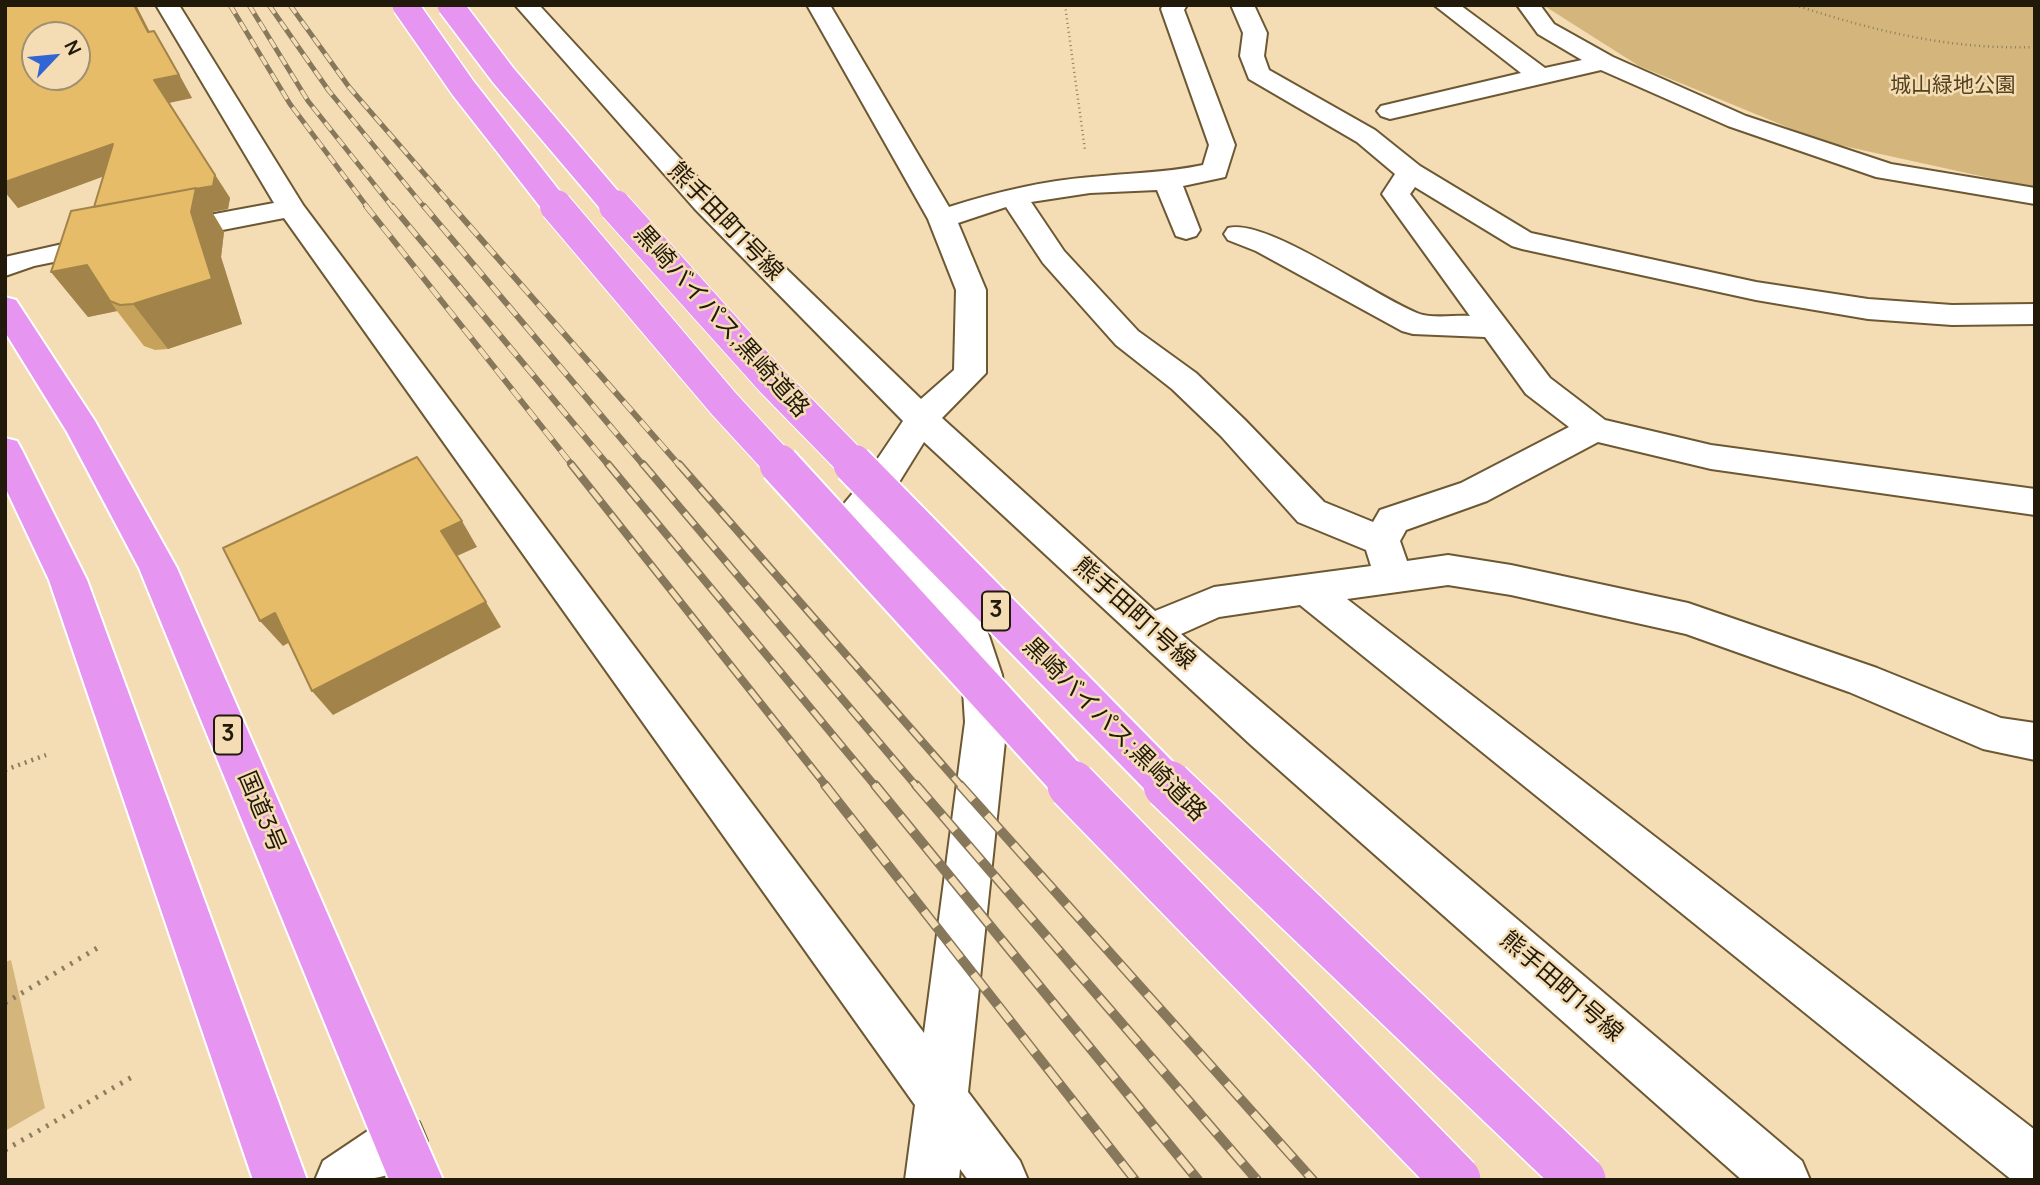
<!DOCTYPE html>
<meta charset="utf-8">
<style>
body{margin:0}
#map{position:relative;width:2040px;height:1185px;overflow:hidden;background:#f4ddb4;font-family:Manrope,sans-serif}
canvas{display:block}
.frame{position:absolute;inset:0;border:7px solid #211909;pointer-events:none}
.north{position:absolute;left:21px;top:21px;width:70px;height:70px;box-sizing:border-box;background:#f4ddb4;border:2px solid #a08f70;border-radius:50%;rotate:64deg;font-size:19px;font-weight:700;line-height:28px;text-align:center;color:#211909}
.north::after{content:'';display:block;margin:auto;width:24px;height:32px;background:#3065d3;clip-path:polygon(50% 0,100% 100%,50% 72%,0 100%)}
</style>
<div id="map">
<canvas width="2040" height="1185"></canvas>
<div class="frame"></div>
<div class="north">N</div>
</div>
<script>
const context = document.querySelector('canvas').getContext('2d');
context.lineJoin = 'round';
function fill(path, color) {
  context.fillStyle = color;
  context.fill(path, 'evenodd');
}
function stroke(path, color, width, dash) {
  context.strokeStyle = color;
  context.lineWidth = width;
  context.lineCap = dash ? 'butt' : 'round';
  context.setLineDash(dash || []);
  context.stroke(path);
}
function label(font, color, halo, rows, align = 'center') {
  context.font = font + ' Manrope,"Noto Sans JP",sans-serif';
  context.lineWidth = 5;
  context.setLineDash([]);
  context.textBaseline = 'middle';
  context.strokeStyle = halo;
  context.fillStyle = color;
  for (const [text, x, y, turn = 0] of rows) {
    context.save();
    context.translate(x, y);
    context.rotate((+turn || 0) * Math.PI / 180);
    context.textAlign = isNaN(turn) ? turn : align;
    if (halo) context.strokeText(text, 0, 0);
    context.fillText(text, 0, 0);
    context.restore();
  }
}
fill(new Path2D(`
 M1543 5H2035V188L1821 141 1639 66Z
 M11 960 45 1108 5 1131V962Z`), '#d4b67c');
const minor = new Path2D(`
 M156 5H179L303 205 924 1033 965 722 962 675 953 642 862 546 838 511 862 482 903 421 695 209 515 5H539L745 229 921 399 954 370 956 290 928 219 807 5H830L949 207C996 192 1042 181 1091 177 1129 173 1165 173 1203 165L1209 145 1161 9 1163 5H1187L1184 10 1235 145 1225 177 1183 186 1200 230 1196 236 1186 239 1176 236 1157 190 1090 193 1031 202 1064 251 1138 331 1196 373 1245 420 1324 502 1373 522 1380 510 1461 483 1569 427 1526 394 1485 337 1413 334 1402 331 1256 251 1228 240 1224 234 1228 228C1267 218 1374 296 1417 313 1431 319 1454 315 1470 316L1382 194 1395 174 1357 142 1249 79 1240 56 1243 33 1231 5H1254L1267 33 1264 56 1269 70 1375 130 1420 166 1531 233 1756 282 1868 299 1952 305 2035 304V324L1952 325 1868 319 1756 300 1522 249 1512 246 1415 187 1410 194 1550 378 1605 420 1711 445 2035 489V515L1711 469 1598 442 1487 501 1406 530 1400 541 1407 561 1448 555 1511 565 1688 603 1877 668 2001 718 2035 723V760L1983 749 1849 692 1686 634 1511 595 1448 585 1347 599 2035 1130V1180H2012L1300 605 1219 617 1181 634 1802 1161 1810 1180H1742L1251 745 924 442 888 500 877 512 985 624 1002 675 1007 722 968 1092 1020 1161 1028 1180H968L960 1169 959 1180H905L915 1105 284 218 166 241 156 238 152 232 156 226 166 223 274 203ZM1006 207 1043 263 1116 345 1172 389 1221 436 1298 522 1366 550 1371 566 1214 587 1155 611 942 418 986 373V290L958 223Z
 M1434 5H1460L1545 68 1582 60 1538 34 1517 5H1540L1554 24 1613 57 1746 116 1891 164 2035 188V204L1876 177 1728 126 1601 70 1390 119 1381 116 1377 111 1381 106 1521 73Z
 M107 234 117 237 122 243 117 249 34 266 5 276V257Z
 M400 1114 419 1122 427 1141C405 1185 361 1180 315 1180L323 1161 381 1122Z`);
const highway = new Path2D(`
 M5 297 16 300 95 421 177 568 443 1180H389L139 568 67 432 5 332Z
 M5 438 17 441 22 450 87 580 307 1180H253L49 580 5 487Z`);
stroke(minor, '#6c5833', 4);
stroke(highway, '#fff', 4);
stroke(new Path2D(`
 M1065 5 1085 150
 M1795 5C1874 31 1951 50 2035 47`), '#8d7e61', 2.5, [1, 3.5]);
stroke(new Path2D(`
 M5 770 46 755`), '#8d7e61', 4.5, [2, 5]);
stroke(new Path2D(`
 M5 1003 99 947
 M5 1150 132 1077`), '#8d7e61', 5, [2.5, 7]);
fill(minor, '#fff');
fill(highway, '#e695f0');
const railFar3 = new Path2D(`
 M230 5 290 104 368 208
 M249 5 308 101 393 208
 M269 5 329 91 425 208
 M290 5 349 87 454 208`);
const railFar2 = new Path2D(`
 M366 206 573 466
 M392 206 609 466
 M424 206 644 466
 M452 206 680 466`);
const railFar1 = new Path2D(`
 M571 464 827 787
 M608 464 876 787
 M643 464 917 787
 M679 464 962 787`);
const rail = new Path2D(`
 M825 785 1135 1180
 M875 785 1198 1180
 M916 785 1257 1180
 M960 785 1313 1180`);
stroke(railFar3, '#87785c', 5);
stroke(railFar2, '#87785c', 6);
stroke(railFar1, '#87785c', 8);
stroke(rail, '#87785c', 10);
stroke(railFar3, '#f4ddb4', 3.5, [10]);
stroke(railFar2, '#f4ddb4', 4.5, [13]);
stroke(railFar1, '#f4ddb4', 5, [16]);
stroke(rail, '#f4ddb4', 7, [20]);
const highwayBridgeFar3 = new Path2D(`
 M405 5 463 88 557 208
 M450 5 503 75 616 208`);
const highwayBridgeFar2 = new Path2D(`
 M556 206 724 404 781 466
 M615 206 772 381 855 466`);
const highwayBridgeFar1 = new Path2D(`
 M779 464 1074 787
 M853 464 1170 787`);
const highwayBridge = new Path2D(`
 M1072 785 1456 1180
 M1168 785 1581 1180`);
stroke(highwayBridgeFar3, '#fff', 28, []);
stroke(highwayBridgeFar2, '#fff', 34, []);
stroke(highwayBridgeFar1, '#fff', 43, []);
stroke(highwayBridge, '#fff', 52, []);
stroke(highwayBridgeFar3, '#e695f0', 25);
stroke(highwayBridgeFar2, '#e695f0', 32);
stroke(highwayBridgeFar1, '#e695f0', 39);
stroke(highwayBridge, '#e695f0', 49);
fill(new Path2D(`
 M5 5H136L150 32 154 31 192 98 169 102 230 198 228 209 212 212 224 232 221 257 242 324 168 349 155 350 144 346 117 311 88 317 51 272 94 207 103 176 18 208 5 192Z`), '#c7a25a');
fill(new Path2D(`
 M134 5H136L161 55 148 32Z
 M154 31 168 54 192 98 169 103 154 80Z
 M113 144 129 167 18 208 5 192V182Z
 M215 175 230 198 228 209 212 212 224 232 221 257 242 324 168 349 133 304 111 232Z
 M87 265 110 301 117 311 88 317 51 272Z
 M462 521 477 547 457 556 441 531Z
 M486 602 501 627 333 715 312 691Z
 M275 613 297 638 283 646 260 621Z`), '#a2844a');
const building = new Path2D(`
 M5 5H134L148 32 154 31 179 75 154 80 215 175 213 186 195 189 196 188 94 207 113 144 5 182ZM35 35H77V77H35Z
 M196 188 191 212 212 279 133 304 120 305 110 301 87 265 51 272 71 211Z
 M417 457 462 521 441 531 486 602 312 691 275 613 260 621 223 548Z`);
fill(building, '#e7bc69');
stroke(building, '#a2844a', 2);
label('21px', '#54421f', '#f4ddb4', [
 ["城山緑地公園",1953,86]
]);
for (const [x, y, w] of [
 [996,611,28],
 [228,735,28]
]) {
  const box = new Path2D();
  box.roundRect(x - w / 2, y - 19.5, w, 39, 5);
  context.fillStyle = '#f4ddb4';
  context.fill(box);
  stroke(box, '#211909', 2);
}
label('bold 23px', '#211909', null, [
 ["3",996,611],
 ["3",228,735]
]);
label('24px', '#211909', '#f4ddb4', [
 ["熊手田町1号線",725,222,46],
 ["黒崎バイパス;黒崎道路",721,322,48],
 ["熊手田町1号線",1134,614,42],
 ["黒崎バイパス;黒崎道路",1114,730,45],
 ["国道3号",261,812,67],
 ["熊手田町1号線",1561,987,41]
]);
</script>
